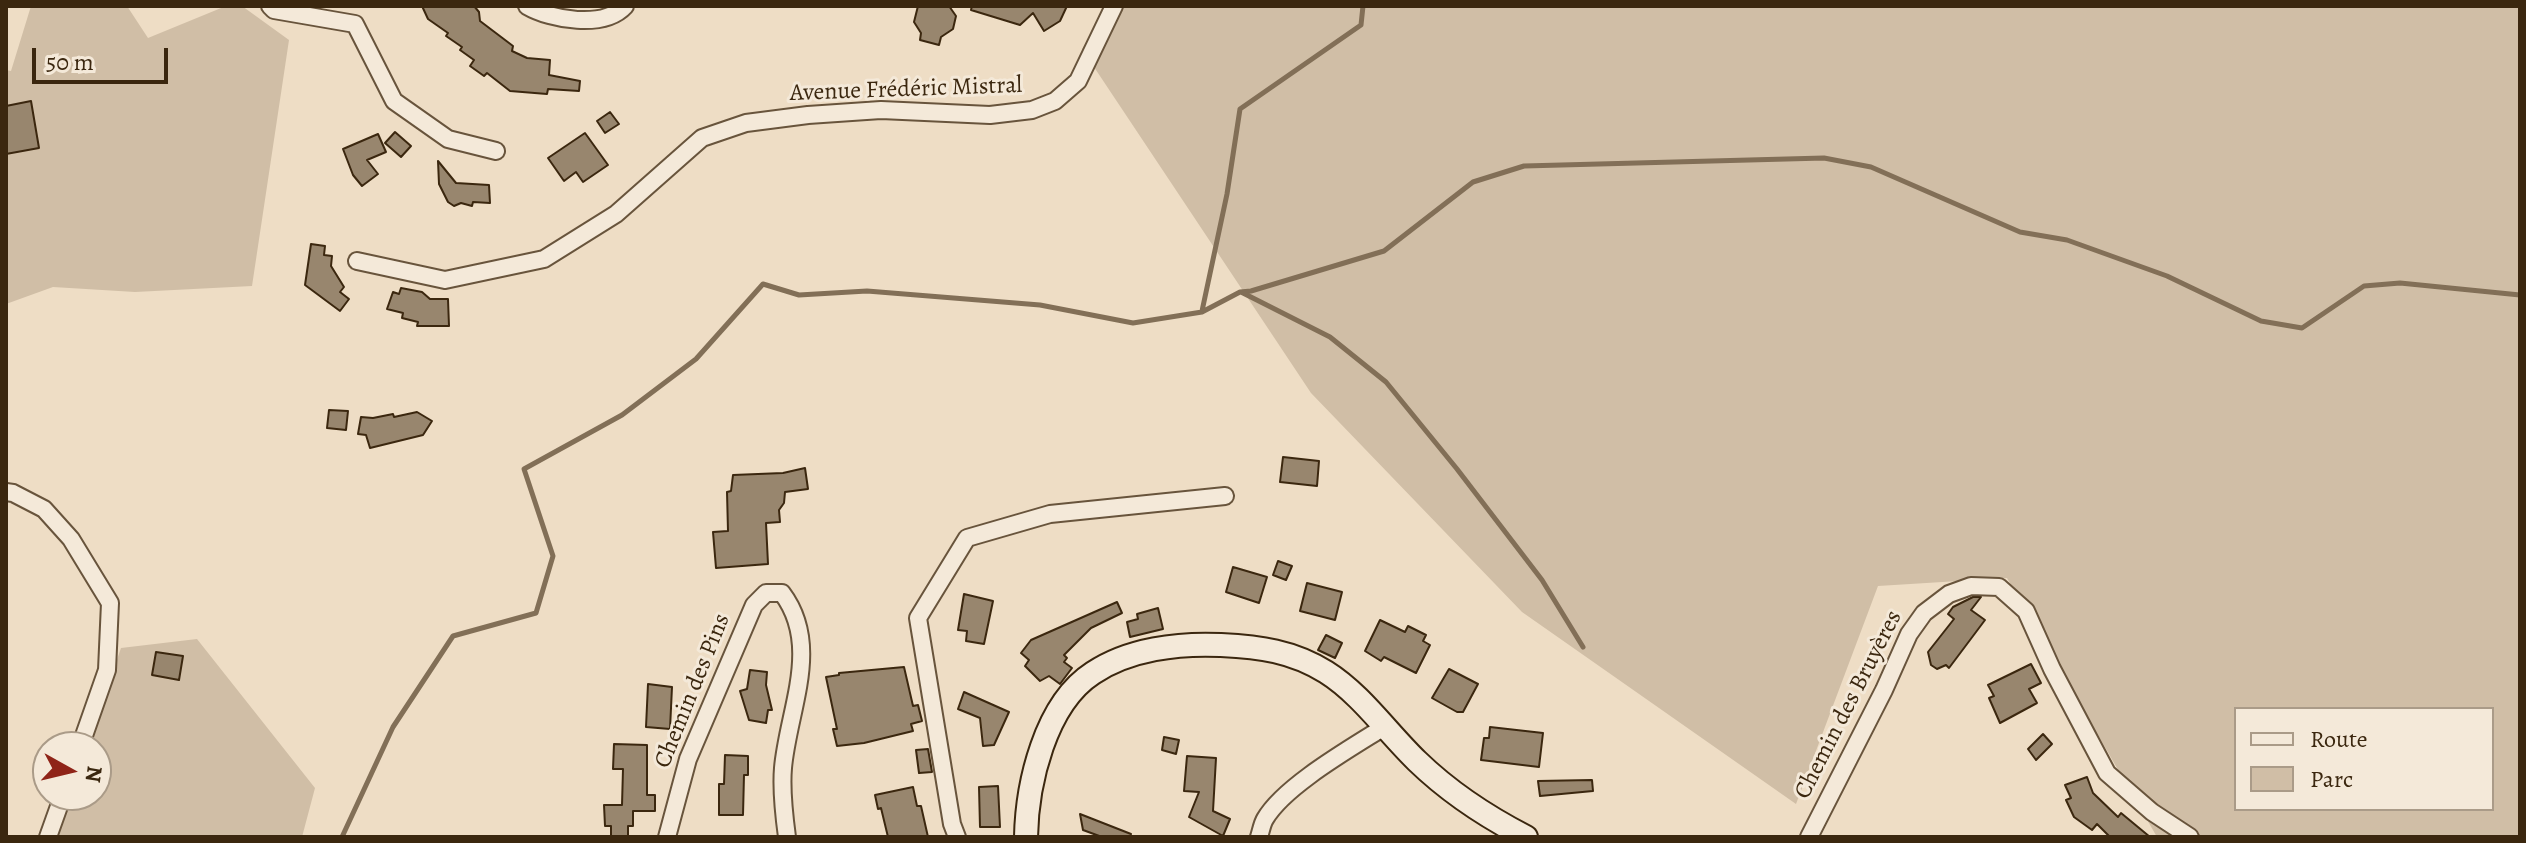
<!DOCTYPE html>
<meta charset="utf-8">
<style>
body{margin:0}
#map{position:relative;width:2526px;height:843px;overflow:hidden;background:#eeddc5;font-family:Alegreya,serif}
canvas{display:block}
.frame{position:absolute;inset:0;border:8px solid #3b270f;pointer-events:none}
.legend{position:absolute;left:2234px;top:707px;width:260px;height:104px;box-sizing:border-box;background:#f4e9d9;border:2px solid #aa9b88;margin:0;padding:10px 14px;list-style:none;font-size:24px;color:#3b270f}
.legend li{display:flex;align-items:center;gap:16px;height:40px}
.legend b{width:40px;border:2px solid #aa9b88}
.north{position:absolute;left:32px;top:731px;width:80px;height:80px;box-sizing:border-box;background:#f4e9d9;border:2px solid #aa9b88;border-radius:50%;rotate:98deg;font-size:22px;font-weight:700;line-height:32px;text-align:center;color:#3b270f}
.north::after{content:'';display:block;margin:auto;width:28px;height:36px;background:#8f2418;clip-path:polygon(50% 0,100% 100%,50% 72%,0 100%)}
.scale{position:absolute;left:32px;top:48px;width:136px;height:36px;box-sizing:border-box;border:4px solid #3b270f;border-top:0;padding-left:10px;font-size:24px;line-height:28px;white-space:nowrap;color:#3b270f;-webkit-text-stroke:6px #f4e9d9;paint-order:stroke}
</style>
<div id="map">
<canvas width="2526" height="843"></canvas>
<div class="frame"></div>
<ul class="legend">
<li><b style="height:10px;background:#f4e9d9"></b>Route</li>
<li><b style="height:22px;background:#d0bea6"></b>Parc</li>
</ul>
<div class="north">N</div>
<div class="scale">50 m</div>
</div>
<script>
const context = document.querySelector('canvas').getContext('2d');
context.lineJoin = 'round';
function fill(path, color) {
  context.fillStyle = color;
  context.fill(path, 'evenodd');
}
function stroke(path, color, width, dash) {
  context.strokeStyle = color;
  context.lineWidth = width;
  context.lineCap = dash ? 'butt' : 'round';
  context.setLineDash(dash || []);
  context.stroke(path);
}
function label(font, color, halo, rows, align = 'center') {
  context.font = font + ' Alegreya,serif';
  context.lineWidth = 6;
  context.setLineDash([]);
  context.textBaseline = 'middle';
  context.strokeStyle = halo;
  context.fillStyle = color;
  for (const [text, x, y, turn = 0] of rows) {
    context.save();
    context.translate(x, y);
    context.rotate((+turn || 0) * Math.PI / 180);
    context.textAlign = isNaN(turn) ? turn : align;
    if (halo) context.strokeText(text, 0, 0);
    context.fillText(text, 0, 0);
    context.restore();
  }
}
fill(new Path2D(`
 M31 6H127L148 38 226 6H242L289 40 252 286 135 292 53 287 6 304V70L11 71Z
 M1109 6H2520V837H2157L2007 578 1878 586 1796 804 1522 612 1311 393 1082 49ZM2236 709H2492V809H2236Z
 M197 639 315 788 302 837H57L71 795H96V747H87L121 648Z`), '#d0bea6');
stroke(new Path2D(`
 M1241 292 1330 337 1386 382 1457 469 1542 580 1583 647
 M1202 311 1227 194 1240 109 1361 25 1363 6
 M342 837 393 727 453 636 536 613 553 556 524 469 622 415 696 359 763 284 799 295 867 291 1040 305 1133 323 1202 312 1240 292 1251 291 1384 251 1473 182 1524 166 1824 158 1871 167 2020 232 2067 240 2167 276 2261 321 2302 328 2364 286 2400 283 2520 295`), '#826f57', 5);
const building = new Path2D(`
 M422 6H474L479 12 480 21 513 46 512 51 527 58 550 60 549 75 580 81 579 91 548 89 547 94 510 91 487 73 484 76 470 66 474 60 460 50 462 47 446 36 448 33 428 19Z
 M918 6H949L956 16 953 29 941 37 939 45 920 40 921 33 914 22Z
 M972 6H1067L1060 21 1044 31 1033 13 1020 25 971 10Z
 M31 101 39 148 6 154V106Z
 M610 112 619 124 605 133 597 121Z
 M395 132 411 146 401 157 385 143Z
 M585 133 608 165 583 182 576 172 564 181 548 158Z
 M378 134 386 152 367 160 378 174 362 186 353 175 343 149Z
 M438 161 456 183 489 185 490 203 473 202 472 206 461 203 454 206 448 202 439 184Z
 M311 244 325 246 324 255 332 256 331 266 344 287 340 292 349 299 340 311 305 285Z
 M401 288 422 292 430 299H448L449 326H417L418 322 402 318 403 313 387 309 393 292 399 294Z
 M329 410 348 411 346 430 327 428Z
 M417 412 432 421 423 435 370 448 366 435 358 434 361 417 373 418 393 414 394 417Z
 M1283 457 1319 461 1317 486 1280 482Z
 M805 468 808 489 785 492 784 503 779 510 780 522 766 523 768 564 716 568 713 532 728 531 727 492 731 491 733 475 783 473Z
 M1278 561 1292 566 1286 580 1273 575Z
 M1233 567 1267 577 1259 603 1226 592Z
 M1307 583 1342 592 1335 620 1300 611Z
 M964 594 993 601 984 644 966 641 967 631 958 630Z
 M1973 597H1981L1971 610 1985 620 1949 668 1946 665 1937 669 1931 665 1928 652 1954 619 1948 614 1953 607Z
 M1117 602 1122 613 1091 628 1064 655 1067 658 1064 662 1072 668 1060 684 1049 676 1040 681 1025 666 1029 660 1021 653 1031 640Z
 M1158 608 1163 629 1130 637 1127 622 1138 619 1137 614Z
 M1380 620 1405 632 1408 626 1426 635 1423 641 1430 645 1416 673 1384 657 1381 661 1365 651Z
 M1326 635 1342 643 1335 658 1318 650Z
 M156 652 183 656 179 680 152 675Z
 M2031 664 2041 683 2029 689 2037 703 2000 723 1989 698 1994 696 1988 685Z
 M904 667 913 706 918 705 922 721 911 724 913 731 864 743 837 746 833 729H837L826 677 839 675V673Z
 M1449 669 1478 684 1463 712H1457L1432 698Z
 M750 670 767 672 766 685 772 710H768L766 723 749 720 740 691 747 689Z
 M648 684 672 687 670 729 646 727Z
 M964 692 1009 712 994 745 983 746 980 718 958 709Z
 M1490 727 1543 733 1539 767 1481 760 1484 738H1489Z
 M2043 734 2052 744 2036 760 2028 749Z
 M1164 737 1179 740 1176 754 1162 750Z
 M614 744 647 745V795H655V811H633V826H628V837H611V826H605L604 805H622L623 769H613Z
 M928 749 932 772 919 773 916 750Z
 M725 755 748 756V775H744L743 815H719V784H724Z
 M1187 756 1216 758 1213 811 1230 819 1223 836 1189 817 1199 792 1184 791Z
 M2087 777 2093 793 2118 817 2121 813 2150 837H2110L2097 824 2092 830 2074 817 2066 800 2071 798 2065 785Z
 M1592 780 1593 791 1540 796 1538 781Z
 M998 786 1000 827H980L979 787Z
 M913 787 917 806H921L928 837H888L881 808 878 809 875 795Z
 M1080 814 1131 834 1130 837H1102L1083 830Z`);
fill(building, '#98866e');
stroke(building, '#3b270f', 2);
const street = new Path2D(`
 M270 6 274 10 355 24 394 101 448 139 496 151
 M527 6C551 20 604 29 625 6
 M357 261 445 280 544 259 616 214 702 138 746 123 808 115 881 110 990 115 1032 110 1055 101 1078 81 1114 6
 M6 492 13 493 44 509 71 539 110 603 107 670 80 747
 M48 837 63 795
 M667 837 688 759 754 605 766 593H782C822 646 788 710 783 768 781 791 784 815 787 837
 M957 837 952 824 918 618 967 538 1050 514 1225 496
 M1259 837C1261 831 1262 824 1265 819 1284 786 1351 748 1384 727
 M1809 837 1884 690 1909 634 1924 613 1949 594 1971 586 1999 587 2026 611 2052 669 2107 773 2152 812 2190 837`);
const secondary = new Path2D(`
 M1026 837C1027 784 1045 704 1093 673 1129 649 1178 643 1221 645 1260 647 1292 651 1326 672 1361 694 1387 732 1417 761 1449 792 1487 817 1526 837`);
stroke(street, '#68543c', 20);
stroke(secondary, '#3b270f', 26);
stroke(new Path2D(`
 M2373 837H2378`), '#3b270f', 3, [6, 4]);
stroke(street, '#f4e9d9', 16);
stroke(secondary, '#f4e9d9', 22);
label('24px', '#3b270f', '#f4e9d9', [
 ["Avenue Frédéric Mistral",906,90,-2],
 ["Chemin des Pins",693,691,-68],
 ["Chemin des Bruyères",1849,705,-63]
]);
</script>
